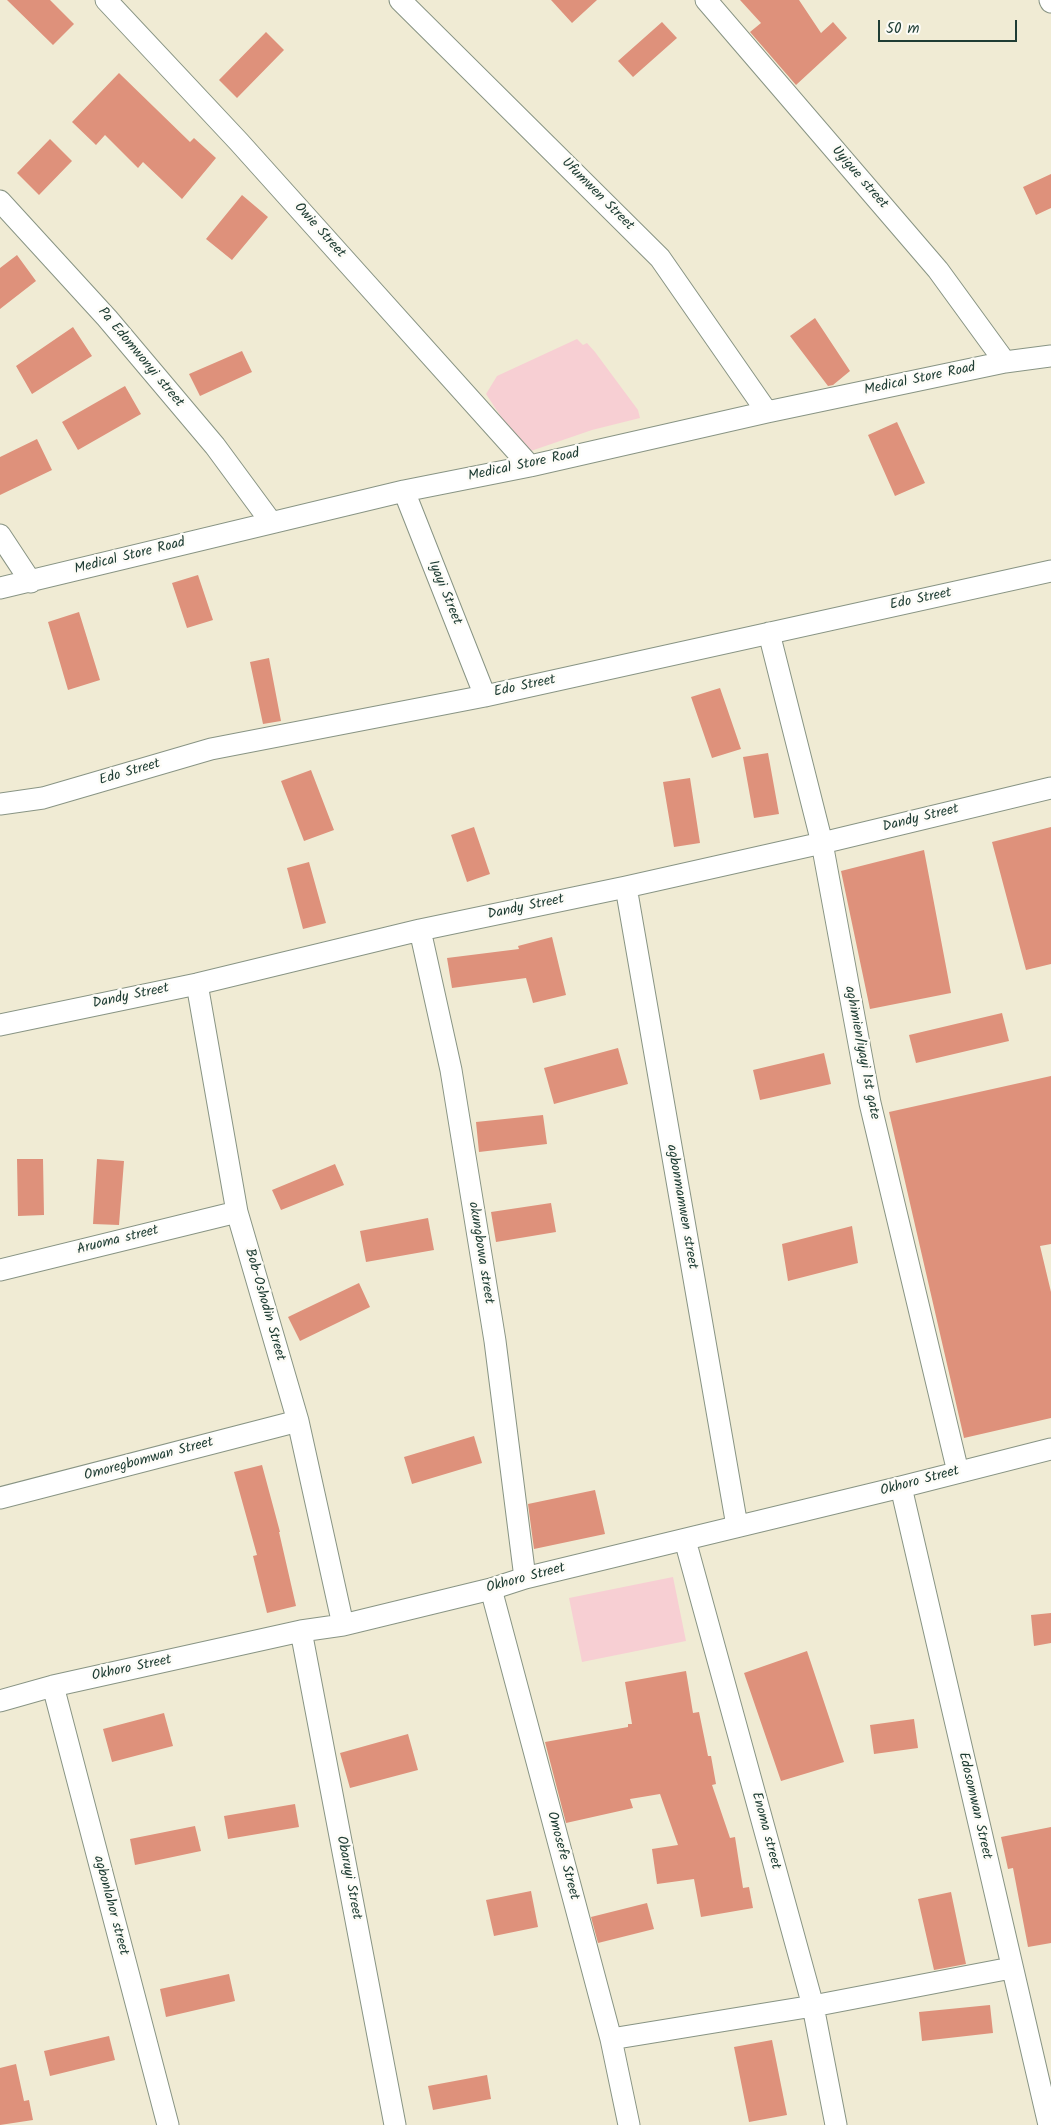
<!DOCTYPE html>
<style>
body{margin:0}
#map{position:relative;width:1051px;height:2125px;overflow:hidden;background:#f0ebd4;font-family:Kalam,sans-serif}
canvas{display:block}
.scale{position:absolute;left:878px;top:20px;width:139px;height:22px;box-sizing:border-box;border:2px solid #1f3d34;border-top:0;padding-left:6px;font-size:15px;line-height:18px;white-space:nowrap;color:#1f3d34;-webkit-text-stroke:4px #fdfcf7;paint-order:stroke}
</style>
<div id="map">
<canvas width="1051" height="2125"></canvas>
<div class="scale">50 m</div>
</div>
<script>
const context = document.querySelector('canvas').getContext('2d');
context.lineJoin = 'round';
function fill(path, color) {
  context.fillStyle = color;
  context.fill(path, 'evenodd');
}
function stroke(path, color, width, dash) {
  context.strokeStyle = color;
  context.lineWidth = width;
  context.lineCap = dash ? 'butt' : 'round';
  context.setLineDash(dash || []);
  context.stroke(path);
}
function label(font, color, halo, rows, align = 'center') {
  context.font = font + ' Kalam,sans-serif';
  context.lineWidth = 5;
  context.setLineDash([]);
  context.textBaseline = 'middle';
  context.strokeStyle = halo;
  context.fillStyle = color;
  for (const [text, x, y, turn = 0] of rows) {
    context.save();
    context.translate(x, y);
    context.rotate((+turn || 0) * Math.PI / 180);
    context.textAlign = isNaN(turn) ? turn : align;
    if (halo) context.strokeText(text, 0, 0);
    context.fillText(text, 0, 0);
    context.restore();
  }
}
fill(new Path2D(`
 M577 339 583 345 587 343 595 352 638 410 640 418 592 430 525 453 486 394 497 376Z
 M673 1577 686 1641 582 1662 569 1598Z`), '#f7cfd3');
fill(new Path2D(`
 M7 0H50L74 24 53 45Z
 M551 0H597L572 23Z
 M740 0H799L821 33 833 22 847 38 796 85 750 32 761 23Z
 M662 22 677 38 633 77 618 61Z
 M266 32 284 50 237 98 219 80Z
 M119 73 190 142 194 138 216 158 182 199 143 162 138 168 105 135 96 145 72 122Z
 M50 139 72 161 39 195 17 173Z
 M1051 174V208L1036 215 1023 187Z
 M242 195 268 217 232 260 206 239Z
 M17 255 36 281 0 309V268Z
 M815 318 850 371 833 385 828 386 790 336Z
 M73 327 92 356 32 394 16 366Z
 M242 351 252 372 200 396 189 374Z
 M125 386 141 414 78 450 62 422Z
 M897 422 925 483 895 496 868 435Z
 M37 439 52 470 0 495V457Z
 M198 575 213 620 187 628 172 583Z
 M79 612 100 680 68 690 48 622Z
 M269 658 281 721 263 724 250 662Z
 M720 688 741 749 712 758 691 697Z
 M768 753 779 814 754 818 743 757Z
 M311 770 334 830 304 841 281 781Z
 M690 778 700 843 674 847 663 782Z
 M474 827 490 874 467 882 451 835Z
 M1051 827V964L1026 970 992 842Z
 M924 850 951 993 870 1009 841 871Z
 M309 862 326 923 303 929 287 868Z
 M552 937 566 995 533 1003 526 978 452 988 447 958 519 949 518 946Z
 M1002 1013 1009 1041 916 1063 909 1035Z
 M618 1048 628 1084 554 1104 544 1068Z
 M824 1053 831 1084 760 1100 753 1070Z
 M1051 1076V1244L1040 1246 1051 1292V1418L964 1438 889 1112Z
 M543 1115 547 1144 479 1152 476 1122Z
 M17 1159H43L44 1215 18 1216Z
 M97 1159 124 1161 119 1225 93 1224Z
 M335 1164 344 1185 281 1210 272 1190Z
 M551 1203 556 1232 496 1242 491 1212Z
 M428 1218 434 1250 366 1262 360 1231Z
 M852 1226 858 1263 788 1281 782 1244Z
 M359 1283 370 1307 300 1341 288 1317Z
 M474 1436 482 1463 412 1484 404 1457Z
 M262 1465 280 1532H279L296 1606 267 1613 253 1556 257 1555 234 1472Z
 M595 1490 605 1534 534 1549 528 1504Z
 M1051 1613V1643L1034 1646 1031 1615Z
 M807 1651 844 1762 781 1781 744 1673Z
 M686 1671 693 1713 699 1712 708 1756H711L716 1784 712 1785 730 1838 735 1837 743 1888 749 1887 753 1908 701 1917 694 1879 657 1884 652 1849 678 1845 660 1794 630 1799 633 1808 566 1823 545 1742 628 1727V1724H632L625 1682Z
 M164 1713 173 1746 112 1762 103 1729Z
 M914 1719 918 1748 874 1754 870 1725Z
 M408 1734 418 1770 350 1788 340 1753Z
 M295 1804 299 1827 228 1839 224 1816Z
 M195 1826 201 1851 135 1865 130 1839Z
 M1051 1827V1943L1028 1947 1013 1868 1008 1869 1001 1837Z
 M531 1891 538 1927 494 1936 486 1900Z
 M951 1892 966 1964 934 1970 918 1899Z
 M647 1903 654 1929 598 1943 591 1917Z
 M229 1974 235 2001 166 2017 160 1989Z
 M990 2005 993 2033 922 2041 919 2012Z
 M109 2036 115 2060 50 2076 44 2051Z
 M772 2040 787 2115 749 2122 734 2047Z
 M16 2064 24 2101 29 2100 33 2120 0 2125V2068Z
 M487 2075 491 2099 433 2110 428 2086Z`), '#de917b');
const minor = new Path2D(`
 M106 0 239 142 530 466
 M400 0 660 258 767 412
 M706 0 938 270 1005 362
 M1050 0 1051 2
 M0 201 107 318 215 446 271 522
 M404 491 485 696
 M0 535 31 582
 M0 588 404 491 530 466 767 412 1005 362 1051 356
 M769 633 822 843 870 1103 958 1472
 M0 804 43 798 211 749 485 696 1051 571
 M626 887 737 1526
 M420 930 451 1070 495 1341 525 1578
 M197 984 237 1212 298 1421 343 1625
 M0 1025 197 984 420 930 626 887 822 843 1051 788
 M0 1270 237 1212
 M901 1487 1049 2125
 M0 1498 298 1421
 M685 1540 813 2006 836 2125
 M491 1589 611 2039 629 2125
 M301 1631 395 2125
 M53 1686 168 2125
 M0 1701 53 1686 301 1631 343 1625 491 1589 525 1578 901 1487 1051 1449
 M611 2039 813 2006 1011 1968`);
stroke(minor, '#889484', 23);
stroke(minor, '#fff', 21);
label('14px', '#1f3d34', '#fdfcf7', [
 ["Uyigue street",859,178,49],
 ["Ufumwen Street",597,195,45],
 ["Owie Street",319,231,48],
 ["Pa Edomwonyi street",140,358,50],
 ["Medical Store Road",920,380,-12],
 ["Medical Store Road",524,466,-12],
 ["Medical Store Road",130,557,-14],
 ["Iyayi Street",444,593,68],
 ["Edo Street",921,600,-12],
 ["Edo Street",525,687,-12],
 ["Edo Street",130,773,-16],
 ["Dandy Street",921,819,-14],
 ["Dandy Street",526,908,-12],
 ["Dandy Street",131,997,-12],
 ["aghimien/iyayi 1st gate",861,1053,79],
 ["agbonmamwen street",681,1207,80],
 ["Aruoma street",118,1241,-14],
 ["okungbowa street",480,1253,81],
 ["Bob-Oshodin Street",264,1305,74],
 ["Omoregbomwan Street",149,1460,-15],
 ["Okhoro Street",920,1482,-15],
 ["Okhoro Street",526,1579,-15],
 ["Okhoro Street",132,1669,-12],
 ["Edosomwan Street",974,1806,77],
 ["Enoma street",765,1831,75],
 ["Omosefe Street",562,1856,75],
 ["Obaruyi Street",348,1878,79],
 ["agbonlahor street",110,1906,75]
]);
</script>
